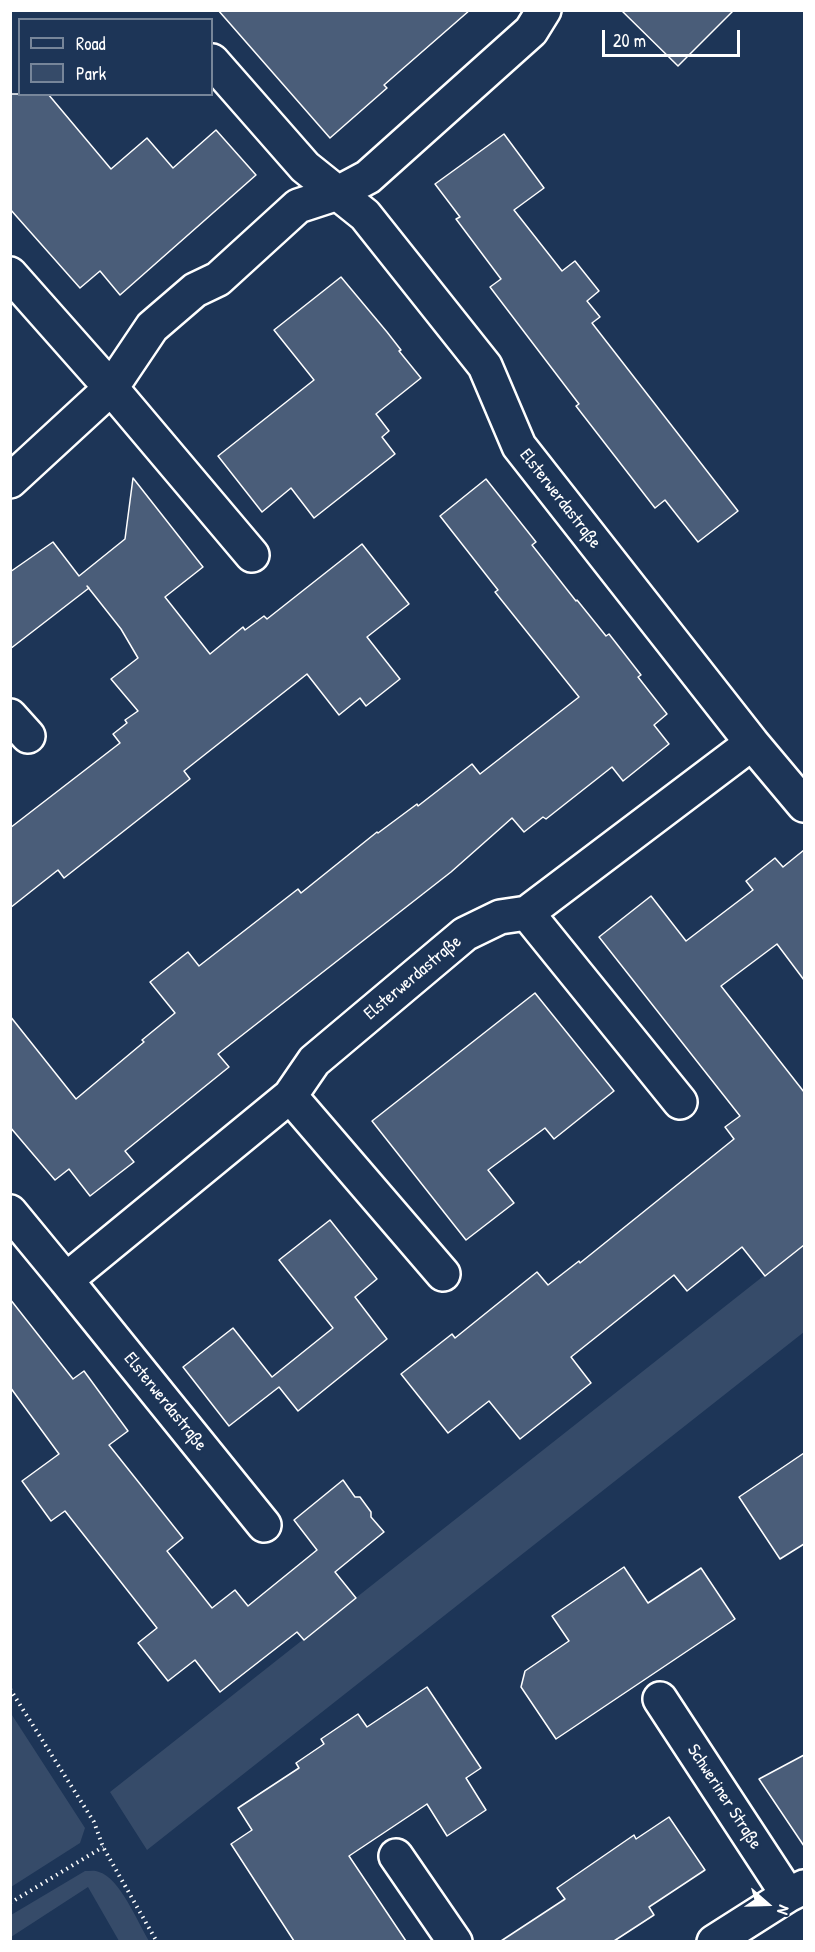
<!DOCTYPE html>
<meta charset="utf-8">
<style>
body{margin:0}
#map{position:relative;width:815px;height:1952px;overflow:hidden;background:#1d3557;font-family:"Patrick Hand",sans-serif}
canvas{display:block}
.frame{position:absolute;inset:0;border:12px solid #fff;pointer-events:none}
.legend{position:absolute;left:18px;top:18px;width:195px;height:78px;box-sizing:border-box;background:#1d3557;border:2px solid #77869a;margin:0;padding:8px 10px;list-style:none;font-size:18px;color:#fff}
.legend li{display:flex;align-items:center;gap:12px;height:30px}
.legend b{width:30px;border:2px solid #77869a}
.north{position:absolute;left:737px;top:1874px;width:60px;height:60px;-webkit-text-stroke:4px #1d3557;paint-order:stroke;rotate:110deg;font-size:16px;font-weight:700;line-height:24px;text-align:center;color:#fff}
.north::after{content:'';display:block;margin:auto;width:21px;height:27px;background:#fff;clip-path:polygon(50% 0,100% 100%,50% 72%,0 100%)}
.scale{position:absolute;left:602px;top:30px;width:138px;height:27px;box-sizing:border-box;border:3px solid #fff;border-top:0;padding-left:8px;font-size:18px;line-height:21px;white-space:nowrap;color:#fff;-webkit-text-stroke:4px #1d3557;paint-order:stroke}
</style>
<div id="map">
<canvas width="815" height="1952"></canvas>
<div class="frame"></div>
<ul class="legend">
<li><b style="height:8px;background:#1d3557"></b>Road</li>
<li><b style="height:16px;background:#364b69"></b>Park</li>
</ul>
<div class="north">N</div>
<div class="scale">20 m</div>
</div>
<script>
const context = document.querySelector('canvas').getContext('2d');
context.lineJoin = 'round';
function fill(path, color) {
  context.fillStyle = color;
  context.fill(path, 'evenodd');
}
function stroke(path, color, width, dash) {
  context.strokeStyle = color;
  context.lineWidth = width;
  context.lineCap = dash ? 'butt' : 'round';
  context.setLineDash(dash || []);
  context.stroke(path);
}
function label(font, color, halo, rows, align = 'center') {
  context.font = font + ' "Patrick Hand",sans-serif';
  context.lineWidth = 6;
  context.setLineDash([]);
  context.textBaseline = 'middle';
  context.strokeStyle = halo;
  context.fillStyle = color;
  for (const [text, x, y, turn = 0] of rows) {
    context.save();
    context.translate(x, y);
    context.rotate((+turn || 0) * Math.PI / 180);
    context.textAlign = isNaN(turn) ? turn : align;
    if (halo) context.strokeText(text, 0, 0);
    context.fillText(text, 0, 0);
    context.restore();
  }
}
fill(new Path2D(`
 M804 1244V1332L147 1850 110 1792Z
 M10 1712 85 1828 80 1843 11 1887Z
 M85 1871C90 1871 95 1870 99 1872 120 1878 138 1923 149 1941H119L88 1887 11 1937V1915Z`), '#364b69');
const building = new Path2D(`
 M218 10H470L384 85 387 88 330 138Z
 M621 10H734L678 66Z
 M10 94H48L111 169 147 138 173 168 216 130 256 175 120 295 100 271 80 288 10 209Z
 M504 134 544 188 514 210 562 271 575 261 599 291 587 301 600 317 592 323 738 511 698 542 665 500 655 508 576 406 579 404 490 287 501 279 456 219 460 217 435 184Z
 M341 277 387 332 401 350 399 351 421 378 376 414 389 431 382 437 395 454 314 518 291 488 262 512 218 456 314 380 274 330Z
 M133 478 203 567 165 597 210 654 243 627 245 630 264 616 267 619 362 544 409 604 367 637 400 679 366 706 360 698 339 715 307 674 184 771 190 779 64 878 58 870 10 908V828L120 743 113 734 127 723 125 720 138 711 111 679 138 658 121 629 87 586 89 588 10 649V572L53 542 79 576 125 539Z
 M486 479 536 542 532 545 576 601 577 600 606 636 609 634 641 675 638 677 667 714 654 725 669 744 623 781 612 767 546 819 543 817 524 832 512 818 451 872 218 1054 229 1067 125 1151 134 1162 90 1196 69 1169 55 1180 10 1127V1016L76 1099 144 1042 142 1040 175 1013 150 982 188 952 199 966 298 889 301 893 377 832 378 833 417 804 418 806 472 764 480 774 579 697 495 592 498 590 440 516Z
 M804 850V980L777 944 721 986 804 1092V1245L765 1276 742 1247 687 1291 674 1275 571 1357 591 1383 520 1439 489 1401 448 1433 401 1374 452 1334 455 1338 537 1272 548 1285 579 1261 580 1263 734 1139 725 1127 740 1116 599 937 651 896 686 941 753 890 746 881 775 858 783 867Z
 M535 993 614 1091 554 1139 545 1128 488 1170 514 1203 466 1240 372 1121Z
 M330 1220 377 1279 355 1297 387 1339 298 1411 279 1387 229 1426 183 1367 233 1328 272 1377 333 1328 279 1260Z
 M10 1299 73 1379 84 1371 128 1431 109 1445 183 1538 167 1551 212 1608 235 1590 248 1606 317 1550 294 1520 343 1480 355 1497H360L371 1512V1517L384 1532 335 1572 356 1598 304 1640 297 1632 220 1692 195 1660 168 1681 138 1643 157 1628 65 1511 51 1521 22 1481 59 1454 10 1387Z
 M804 1453V1544L780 1559 739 1497Z
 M624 1567 648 1603 701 1568 735 1619 556 1739 521 1687 525 1671 569 1641 552 1616Z
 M427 1687 481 1768 466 1778 486 1810 447 1836 427 1804 349 1856 406 1941H294L231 1844 252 1830 238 1808 299 1768 296 1763 324 1744 321 1739 358 1714 367 1727Z
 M804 1755V1846L759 1779Z
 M669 1817 705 1870 649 1907 654 1915 614 1941H501L565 1899 557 1888 634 1835 636 1839Z`);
fill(building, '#4a5d79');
stroke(building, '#fff', 1.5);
const street = new Path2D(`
 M212 61 305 167 365 215 485 366 519 446 752 743 804 805
 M10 274 111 388 252 555
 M10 481 111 388 152 327 195 290 218 279 298 206 338 193 368 177 531 31 544 10
 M10 716 28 736
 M527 913 680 1102
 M290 1096 443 1274
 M10 1212 66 1280 290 1096 314 1061 465 934 500 917 527 913 752 743
 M66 1280 264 1525
 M660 1699 788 1895
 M396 1856 455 1942
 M714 1942 788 1895 804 1887`);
stroke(street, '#fff', 38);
stroke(new Path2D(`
 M10 1689 94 1822 103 1847 157 1942
 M10 1903 103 1847`), '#fff', 4, [1.5, 4.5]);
stroke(street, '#1d3557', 33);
label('18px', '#fff', '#1d3557', [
 ["Elsterwerdastraße",560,499,52],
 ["Elsterwerdastraße",413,978,-40],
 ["Elsterwerdastraße",165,1402,51],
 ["Schweriner Straße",724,1797,57]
]);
</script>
